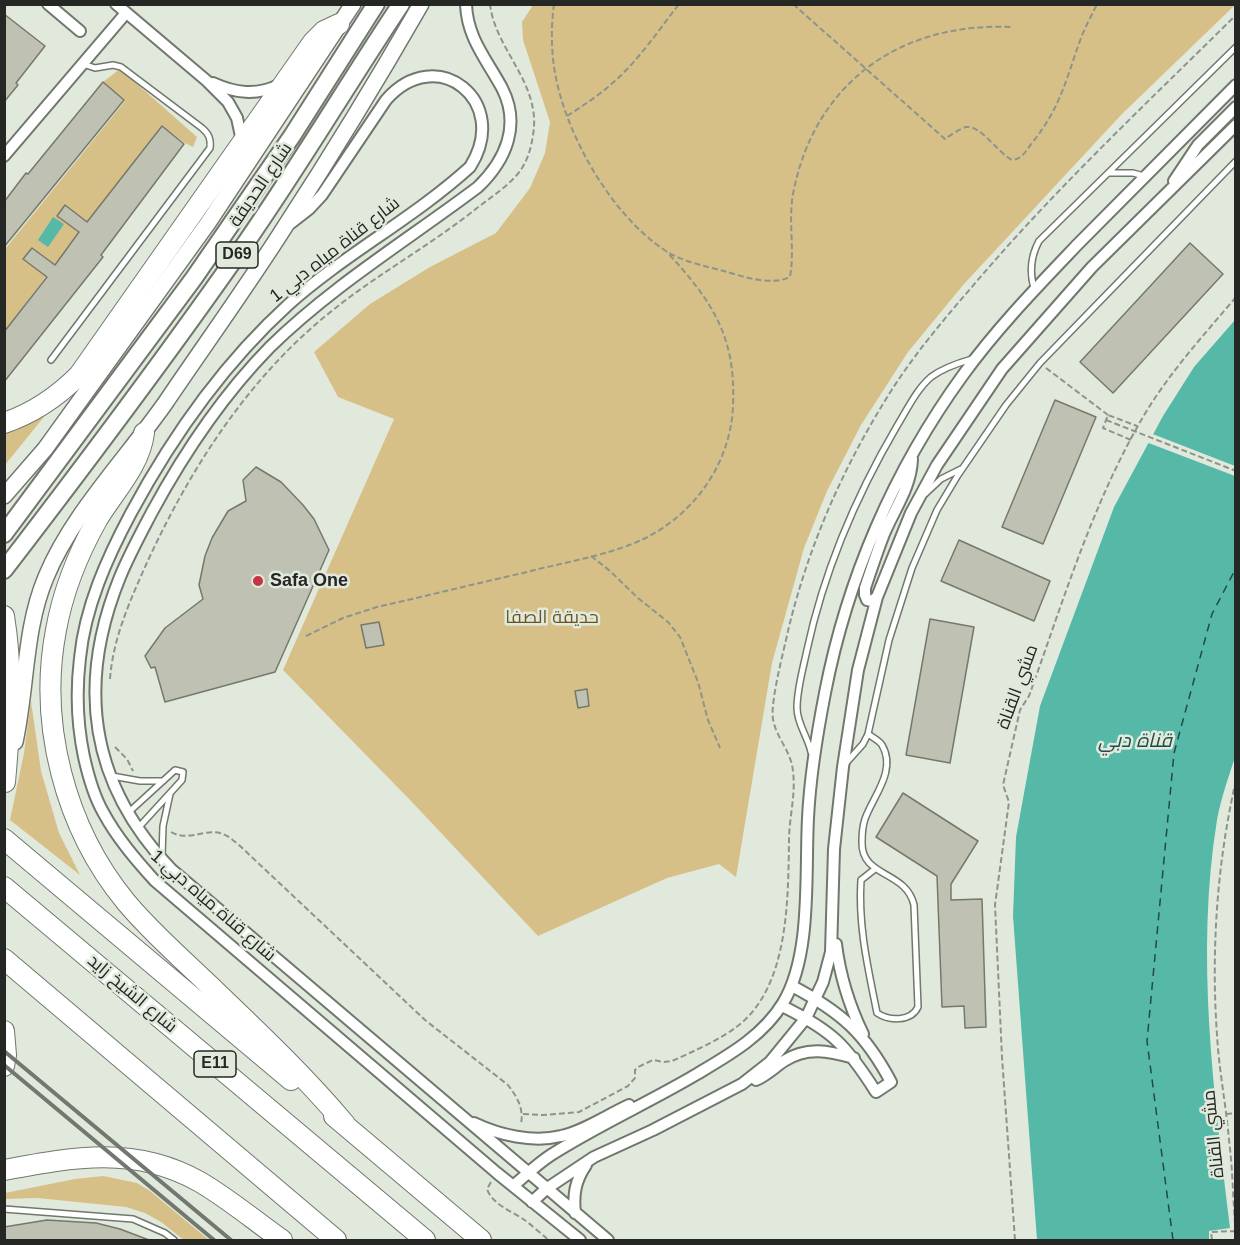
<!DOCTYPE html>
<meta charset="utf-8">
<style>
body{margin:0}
#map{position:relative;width:1240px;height:1245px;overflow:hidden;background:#e1e9dd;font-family:Arial,sans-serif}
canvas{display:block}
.frame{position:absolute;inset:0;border:6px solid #242723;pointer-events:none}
</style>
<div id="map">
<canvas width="1240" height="1245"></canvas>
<div class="frame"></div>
</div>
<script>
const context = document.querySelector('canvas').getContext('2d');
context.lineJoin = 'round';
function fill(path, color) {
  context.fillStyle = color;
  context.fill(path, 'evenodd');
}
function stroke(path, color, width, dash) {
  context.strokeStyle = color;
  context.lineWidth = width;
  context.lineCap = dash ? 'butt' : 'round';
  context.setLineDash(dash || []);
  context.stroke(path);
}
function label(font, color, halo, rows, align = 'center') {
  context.font = font + ' Arial,Cairo,sans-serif';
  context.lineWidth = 5;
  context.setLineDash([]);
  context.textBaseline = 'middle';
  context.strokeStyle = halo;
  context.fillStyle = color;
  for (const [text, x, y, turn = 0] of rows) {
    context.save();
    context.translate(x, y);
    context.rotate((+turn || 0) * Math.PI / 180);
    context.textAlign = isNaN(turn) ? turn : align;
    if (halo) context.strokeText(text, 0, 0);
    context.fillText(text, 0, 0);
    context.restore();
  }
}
fill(new Path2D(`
 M533 5H1235L1122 114 964 284 908 352 861 425 827 491 804 548 772 663 736 877 719 864 667 878 538 936 411 801 283 670 394 419 338 397 314 352 370 304 430 267 496 233 530 188 545 153 550 122 523 40 522 22Z
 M120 69 197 137 193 147 185 143 161 126 5 330V249L125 101 103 82Z
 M56 402 5 465V427Z
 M31 701 41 771 59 833 80 875 10 820 24 753Z
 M103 1176 137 1183 150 1191 209 1240H184L161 1222 145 1213 126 1207 37 1198 5 1199V1193L75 1179Z`), '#d6c087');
fill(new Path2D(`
 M53 217 64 224 48 247 38 240Z
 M1235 320 1236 754C1229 776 1221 798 1217 820 1195 955 1214 1094 1230 1228L1209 1231V1240H1037L1013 916 1016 837 1040 706 1114 507 1163 416 1194 367Z`), '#56b8a7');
fill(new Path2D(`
 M1150 433 1235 466V476L1146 442Z`), '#e1e9dd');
stroke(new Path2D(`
 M1173 1240 1147 1041 1174 753 1212 614 1236 568`), '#214c45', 1.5, [8, 6]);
const building = new Path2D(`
 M4 14 45 46 16 83 18 85 4 102Z
 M103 82 124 100 4 247V202L26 173 28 174Z
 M162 126 184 144 101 255 103 257 4 382V332L47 277 23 259 32 248 55 265 79 232 57 216 65 205 87 222Z
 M1190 243 1223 274 1113 393 1080 362Z
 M1055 400 1096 417 1043 544 1002 527Z
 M256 467 281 482 303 505 314 519 329 550 275 672 165 702 155 667 151 668 145 656 165 628 203 599 199 585 205 556 212 538 228 511 246 501 243 480Z
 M959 540 1050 581 1034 621 941 581Z
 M930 619 974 627 950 763 906 755Z
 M379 622 384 645 366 648 361 625Z
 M587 689 589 706 578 708 575 691Z
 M903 793 978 841 951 884V900L982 899 986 1027 965 1028 964 1006 942 1007 937 876 876 837Z
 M47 1220 96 1223 120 1229 149 1240H4V1227Z`);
fill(building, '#bfc1b3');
stroke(building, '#76786b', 1.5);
const lane = new Path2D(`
 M1110 173H1133L1144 176
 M1034 288C1029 271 1031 256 1039 241L1236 47
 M51 360 210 148C211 139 209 134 202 128L121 67 113 65 95 68 83 64
 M925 494 941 479 961 469
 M868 734C872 737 880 741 882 745 897 771 873 796 865 819 863 825 862 835 862 842 861 878 906 870 914 905L918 1007C911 1022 889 1021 877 1013 868 968 858 926 861 880L875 869
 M811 752C808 737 797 724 797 708 797 689 803 669 807 650 824 571 856 496 897 426 907 410 916 390 931 377 943 368 958 363 972 359
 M846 763 863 744 868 734 889 640 912 568 937 510 958 475 1006 405 1040 363 1236 161
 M112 776 140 781H163
 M129 812 175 770 183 772 182 780 139 827
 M162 856 163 826 170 794
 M4 1209 133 1219 165 1233 174 1240`);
const street = new Path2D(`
 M48 4 80 31
 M116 4 207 81 228 102 237 118 242 141
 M466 4C467 38 487 60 502 88 521 125 506 160 478 187 409 239 332 286 270 347 223 395 184 453 152 512 141 533 129 555 120 577 76 685 90 784 171 869L608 1240
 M213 83C235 93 256 96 279 85
 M4 156 126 13
 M1174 181 1198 145 1236 107
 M291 223 309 209 322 195 386 100C436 42 512 101 470 167 414 218 345 254 289 304 223 364 173 435 131 513 107 558 85 607 80 658 76 691 77 724 84 757 88 775 94 796 103 812 117 838 136 860 155 881L497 1173 580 1240
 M877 597 872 601 867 600 865 595V588C871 570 877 552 884 534 895 508 911 487 912 459
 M836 944C840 976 849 1005 863 1034
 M782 1006C833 1031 846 1045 876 1092L891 1082C865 1033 841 1012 792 986
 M756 1080C767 1075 775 1067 784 1061 807 1046 829 1051 854 1058
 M474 1123C499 1135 533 1143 561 1136 584 1131 607 1115 629 1105
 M513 1186C525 1176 537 1164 551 1155 598 1125 650 1102 697 1074 729 1055 763 1036 783 1003 812 955 805 874 808 818 810 777 817 734 825 693 847 579 894 470 963 375 997 328 1038 286 1078 244 1130 191 1183 138 1236 85
 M532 1202 546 1189 594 1157 653 1130 742 1084 770 1062 806 1018 823 982 831 952 834 849 843 767 858 670 877 597 911 513 937 465 1002 369 1092 267 1236 125
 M575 1213C573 1195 575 1181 586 1165`);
const secondary = new Path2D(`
 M4 496 45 449 208 223 353 4
 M15 742C27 687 24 629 46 577 72 514 127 458 166 402 206 343 248 285 286 225 333 153 378 79 421 4`);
const primary = new Path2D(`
 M4 534 194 278 292 136 376 4
 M4 570C87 462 169 353 247 241 301 163 349 82 401 4`);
const highway = new Path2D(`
 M4 423C34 413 57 397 79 375L313 42 324 31 339 24
 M144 433C140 466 113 493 97 520 78 554 63 591 56 630 38 724 65 828 126 902 150 931 179 956 206 982 254 1028 302 1073 345 1124
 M4 616C13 671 10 727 5 782
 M4 839 291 1080
 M4 887 425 1240
 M4 959 336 1240
 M4 1031 6 1055 4 1066
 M334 1116 481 1240
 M4 1170C73 1157 135 1145 200 1182 229 1199 255 1221 282 1240`);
stroke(lane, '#70786d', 8);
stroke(street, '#70786d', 14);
stroke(secondary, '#70786d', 18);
stroke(primary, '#70786d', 20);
stroke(highway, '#70786d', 22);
stroke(new Path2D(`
 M554 4C551 27 551 50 555 73 566 135 611 214 663 249 680 261 704 266 724 271 744 277 771 286 790 277 795 249 788 222 793 194 814 83 900 22 1011 27
 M793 4 945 139C951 135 959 129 966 127 981 125 997 152 1012 160 1022 159 1026 151 1032 143 1061 107 1066 79 1081 38 1085 27 1092 15 1097 4
 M567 116C584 105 601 94 616 80 640 58 659 30 679 4
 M1046 368 1108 415
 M1131 440 1103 428 1108 415 1137 426
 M591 556 610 571 638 598 668 622 680 637 698 682 708 720 720 748
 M306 636 343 618 377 607C426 596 474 584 523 573 560 563 601 557 637 542 692 518 731 465 733 405 736 336 712 301 667 252
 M110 679C113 639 129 603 145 567 189 470 249 376 333 310 379 273 431 245 477 208 490 198 505 188 516 176 526 165 531 150 533 135 542 84 495 50 490 4
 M115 747 127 759 133 771
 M1236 780C1217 863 1211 950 1217 1035 1219 1070 1226 1105 1229 1140 1233 1171 1233 1204 1236 1236
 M171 832C190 843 209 825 227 836 231 838 235 842 239 845L425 1020 508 1085C517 1097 524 1108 521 1124
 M523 1114 543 1115 579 1112 628 1086 635 1078V1070L638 1067 653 1060 664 1062 672 1061C694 1051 720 1040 739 1025 789 985 788 899 789 841 789 818 796 794 793 772 792 752 776 738 773 719 770 702 784 650 788 631 807 551 840 474 883 404 908 362 939 325 971 288 1053 191 1146 104 1236 15
 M1226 1114 1236 1113
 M491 1182 487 1189C492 1204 511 1211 523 1219 532 1225 541 1234 549 1240
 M1015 1240 1002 1057 995 905 1009 802 1003 785 1020 710 1029 696C1063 602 1092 504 1143 417 1169 373 1203 336 1236 297
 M1212 1240 1211 1232 1235 1231`), '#8e948c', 2, [6, 3]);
stroke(lane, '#fff', 5);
stroke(street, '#fff', 10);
stroke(secondary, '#fff', 15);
stroke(primary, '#fff', 16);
stroke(highway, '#fff', 20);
stroke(new Path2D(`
 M4 1051 231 1240
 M4 1065 214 1240`), '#727770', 4);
stroke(new Path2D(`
 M1106 420 1236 471`), '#8e948c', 2, [6, 3]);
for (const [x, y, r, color] of [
 [258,581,6,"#c53540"]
]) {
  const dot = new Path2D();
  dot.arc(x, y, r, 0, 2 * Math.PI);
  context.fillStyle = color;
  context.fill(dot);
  stroke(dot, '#e1e9dd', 2);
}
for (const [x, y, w] of [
 [237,255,42],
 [215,1064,42]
]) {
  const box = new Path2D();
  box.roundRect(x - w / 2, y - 13, w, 26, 4.5);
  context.fillStyle = '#e1e9dd';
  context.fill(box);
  stroke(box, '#242723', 1.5);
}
label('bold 16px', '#242723', null, [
 ["D69",237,255],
 ["E11",215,1064]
]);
label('18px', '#242723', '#e1e9dd', [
 ["شارع الحديقة",261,185,-56],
 ["شارع قناة مياه دبي 1",335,250,-38],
 ["مشي القناة",1018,687,-70],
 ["شارع قناة مياه دبي 1",213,906,41],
 ["شارع الشيخ زايد",132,994,40],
 ["مشي القناة",1214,1134,-96]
]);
label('bold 18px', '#242723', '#e1e9dd', [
 ["Safa One",270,581]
], 'left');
label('18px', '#685520', '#e1e9dd', [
 ["حديقة الصفا",552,618]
]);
label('italic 20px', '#214c45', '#e1e9dd', [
 ["قناة دبي",1135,741]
]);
</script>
